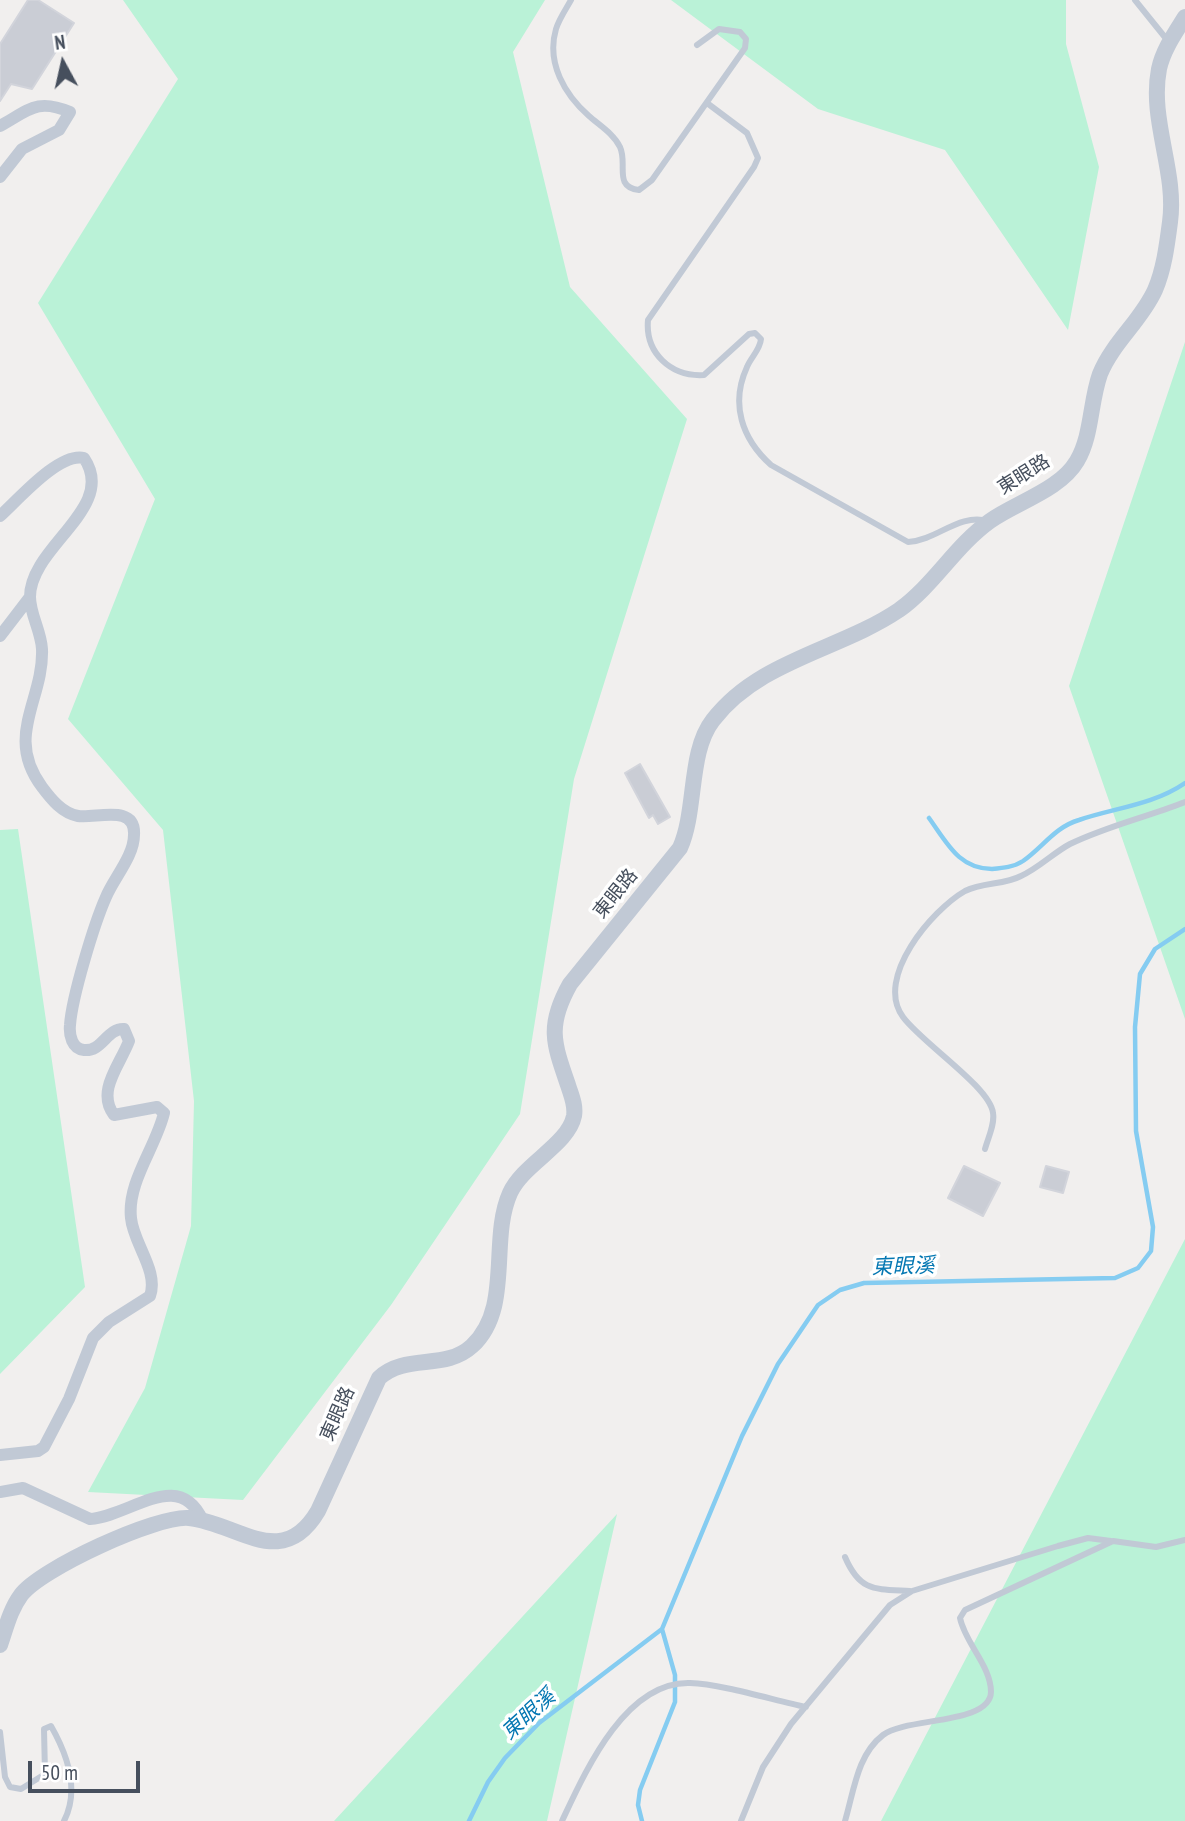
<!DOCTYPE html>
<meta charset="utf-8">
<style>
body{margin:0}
#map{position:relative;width:1185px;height:1821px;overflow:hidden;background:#f1efee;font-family:"PT Sans Narrow",sans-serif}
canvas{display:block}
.north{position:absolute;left:28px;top:28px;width:70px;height:70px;-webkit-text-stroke:5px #fff;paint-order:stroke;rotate:352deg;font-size:19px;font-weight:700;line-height:28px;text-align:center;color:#464f5d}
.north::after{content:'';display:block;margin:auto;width:24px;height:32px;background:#464f5d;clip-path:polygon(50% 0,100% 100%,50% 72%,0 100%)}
.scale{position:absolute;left:28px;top:1761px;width:112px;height:32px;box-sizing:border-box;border:4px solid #464f5d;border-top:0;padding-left:9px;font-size:21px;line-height:24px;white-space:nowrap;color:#464f5d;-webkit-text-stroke:5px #fff;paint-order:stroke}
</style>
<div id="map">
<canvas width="1185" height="1821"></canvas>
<div class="north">N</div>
<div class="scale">50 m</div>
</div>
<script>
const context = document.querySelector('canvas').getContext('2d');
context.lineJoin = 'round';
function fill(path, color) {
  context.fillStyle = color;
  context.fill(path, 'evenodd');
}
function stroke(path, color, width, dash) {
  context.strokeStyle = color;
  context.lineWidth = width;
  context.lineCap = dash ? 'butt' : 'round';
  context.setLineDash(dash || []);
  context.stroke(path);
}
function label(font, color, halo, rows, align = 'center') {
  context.font = font + ' "PT Sans Narrow","Noto Sans TC",sans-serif';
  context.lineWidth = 7;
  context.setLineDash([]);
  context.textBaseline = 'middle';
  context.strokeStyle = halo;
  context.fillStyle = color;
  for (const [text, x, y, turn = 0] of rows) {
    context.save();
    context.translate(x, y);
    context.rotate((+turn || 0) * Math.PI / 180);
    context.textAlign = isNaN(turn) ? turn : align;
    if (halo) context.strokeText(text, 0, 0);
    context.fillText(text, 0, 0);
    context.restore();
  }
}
fill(new Path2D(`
 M123 0H545L513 52 570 287 687 419 574 779 520 1114 391 1305 243 1500 88 1492 145 1388 191 1226 194 1101 163 830 68 719 155 499 38 303 178 79Z
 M671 0H1066V44L1099 167 1068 330 945 150 818 109Z
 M1185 342V1019L1069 686Z
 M18 829 85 1287 0 1374V830Z
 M1185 1239V1821H881Z
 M617 1514 547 1821H334Z`), '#baf2d7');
stroke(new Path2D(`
 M929 818C947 843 959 869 992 869 1003 868 1014 867 1023 861 1043 847 1055 827 1079 820 1114 808 1153 805 1185 783
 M469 1821 488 1782 505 1758 539 1723 662 1629 742 1436 778 1364 818 1305 840 1290 864 1283 1115 1278 1138 1268 1151 1251 1153 1227 1136 1131 1135 1027 1140 974 1155 949 1185 929
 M642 1821 638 1805 640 1790 675 1702V1675L662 1629`), '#85ccf1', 4.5);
const building = new Path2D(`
 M28 0H38L74 23 32 89 11 84 0 101V44Z
 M640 764 670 817 658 824 653 815 649 818 625 773Z
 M964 1166 1000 1183 983 1216 948 1198Z
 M1046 1166 1069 1172 1063 1193 1040 1187Z`);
fill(building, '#cacdd5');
stroke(building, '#d2d4db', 2);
stroke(new Path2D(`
 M571 0C566 9 559 19 556 29 546 63 565 95 589 116 599 125 614 134 620 147 628 164 613 187 639 190L652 180 745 48 746 39 740 32 719 29 697 45
 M1135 0 1168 41
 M707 103 747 133 758 158 754 167 648 320C645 353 671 377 704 375L749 334 755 333 761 339C760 350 751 357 747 367 730 404 742 439 771 465L908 542C938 540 958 513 988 521
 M985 1149C988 1138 995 1124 993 1113 990 1087 922 1043 903 1017 874 978 932 910 965 891 983 882 1004 885 1021 876 1039 868 1053 853 1070 844 1107 826 1147 817 1185 802
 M845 1557C860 1592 875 1589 910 1591
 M0 1732 5 1777 10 1787 21 1789 45 1774 44 1729 51 1726C67 1754 80 1790 64 1821
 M562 1821C585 1772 625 1681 690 1683 721 1684 773 1700 806 1707
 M741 1821 763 1767 791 1724 890 1605 912 1591 1058 1546 1088 1538 1111 1541
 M845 1821C854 1791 857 1755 883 1735 906 1717 990 1725 991 1692 991 1666 965 1643 960 1618L965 1610 1113 1541 1156 1547 1185 1540`), '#c1c9d5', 6);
stroke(new Path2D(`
 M0 126C29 110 37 98 70 112L59 130 22 149 0 177
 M0 516C18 500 59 452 84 458 118 508 30 546 30 597 30 614 41 631 42 649 44 700 4 736 42 787 51 799 62 813 78 816 95 819 136 803 134 835 134 856 114 878 106 897 94 924 72 997 70 1025 69 1035 72 1049 84 1050 102 1052 107 1028 124 1029L129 1041C120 1065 96 1091 114 1115L157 1107 164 1113C156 1147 127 1182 131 1218 133 1243 159 1271 150 1296L109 1322 93 1338 69 1399 44 1447 38 1451 0 1455
 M0 636 30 597
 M0 1492 23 1488 90 1519C131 1516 179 1467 203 1521`), '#c1c9d5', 12);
stroke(new Path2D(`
 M0 1645C6 1628 10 1610 21 1595 40 1569 157 1515 189 1518 238 1523 282 1572 318 1511L379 1378C406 1353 445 1371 472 1346 513 1308 489 1240 510 1193 523 1164 568 1145 574 1116 576 1105 571 1095 568 1085 553 1042 547 1025 570 984L680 848C697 810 688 752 713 720 759 660 840 650 899 610 934 585 955 546 990 521 1017 502 1060 490 1077 461 1092 436 1090 402 1100 374 1113 342 1141 321 1155 290 1164 269 1167 245 1170 222 1177 171 1149 120 1159 69 1163 50 1175 33 1185 17`), '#c1c9d5', 16);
label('19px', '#464f5d', '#fff', [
 ["東眼路",1024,475,-32],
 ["東眼路",616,894,-51],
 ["東眼路",338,1414,-66]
]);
label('italic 21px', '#0477b2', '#fff', [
 ["東眼溪",903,1267,-2],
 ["東眼溪",529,1715,-42]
]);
</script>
